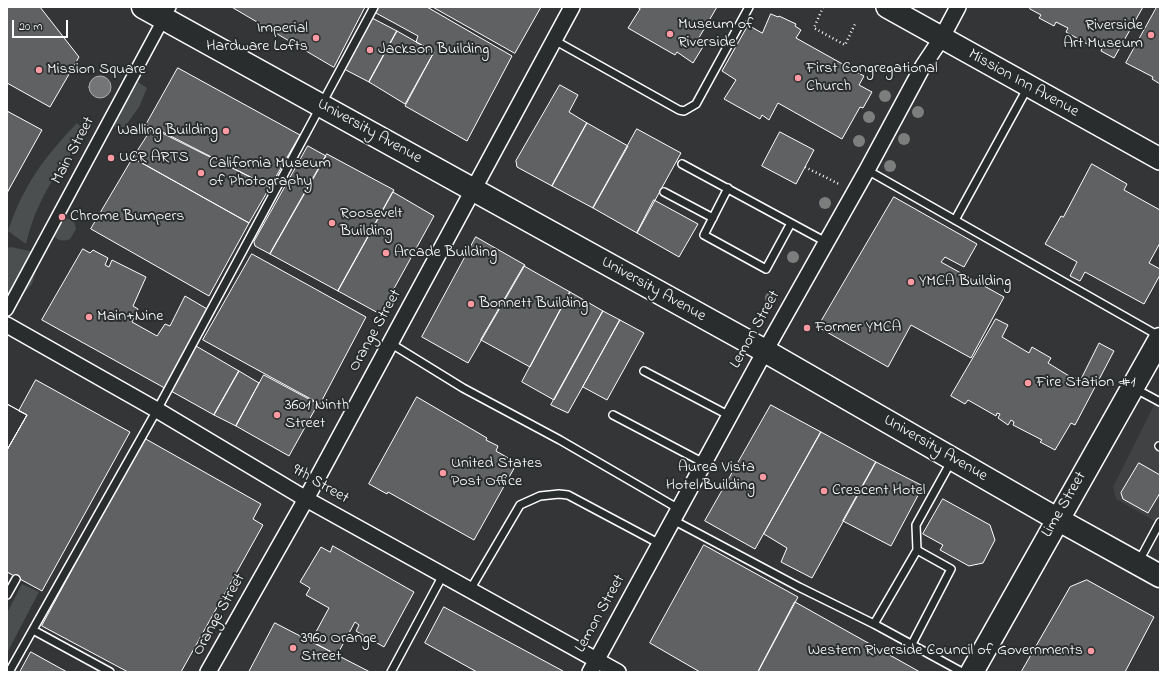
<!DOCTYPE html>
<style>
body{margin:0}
#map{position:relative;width:1167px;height:679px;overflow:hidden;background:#333536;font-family:"Indie Flower",sans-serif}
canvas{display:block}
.frame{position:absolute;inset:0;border:8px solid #fff;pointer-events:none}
.scale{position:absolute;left:12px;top:20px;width:56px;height:18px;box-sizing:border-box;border:2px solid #fff;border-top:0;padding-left:5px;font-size:12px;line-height:14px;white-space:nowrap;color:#fff;-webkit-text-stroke:3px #2a2d2e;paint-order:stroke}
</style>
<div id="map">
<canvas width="1167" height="679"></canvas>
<div class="frame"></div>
<div class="scale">20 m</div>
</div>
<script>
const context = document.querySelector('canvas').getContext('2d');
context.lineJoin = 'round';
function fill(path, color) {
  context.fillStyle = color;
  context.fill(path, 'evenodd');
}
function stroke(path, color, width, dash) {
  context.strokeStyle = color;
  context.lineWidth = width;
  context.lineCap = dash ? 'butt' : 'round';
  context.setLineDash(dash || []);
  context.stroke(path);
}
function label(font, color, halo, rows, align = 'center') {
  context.font = font + ' "Indie Flower",sans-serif';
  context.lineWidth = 4;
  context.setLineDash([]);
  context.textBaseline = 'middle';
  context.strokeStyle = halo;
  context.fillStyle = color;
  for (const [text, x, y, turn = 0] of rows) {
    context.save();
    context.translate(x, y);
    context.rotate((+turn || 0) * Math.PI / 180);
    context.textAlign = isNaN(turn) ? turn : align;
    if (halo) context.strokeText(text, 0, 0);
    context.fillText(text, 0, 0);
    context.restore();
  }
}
fill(new Path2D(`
 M1159 395 1160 396V524L1116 499 1113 487Z`), '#404243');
fill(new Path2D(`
 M138 82 147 88 139 107 121 132 113 125Z
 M77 123 87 134C58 169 37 198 26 244L8 231C24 184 43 159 77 123Z
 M63 217 74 221 76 229 70 239C63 242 57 241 53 234Z
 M11 247 34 252 40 256 32 284 20 298 7 294V248Z
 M22 584 39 592 7 653V613Z`), '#4c4f50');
const water = new Path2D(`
 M89 87a11 11 0 1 1 22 0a11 11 0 1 1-22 0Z`);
fill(water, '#737576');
stroke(water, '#abacad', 1);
const building = new Path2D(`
 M7 7H40L79 57 50 107 7 83Z
 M232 7H365L334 67Z
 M379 7H427L512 56 467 141 405 106 434 52 416 42 418 36 376 13Z
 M433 7H541L515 53Z
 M637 7H717L697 41 704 45 693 63 677 52 675 55 628 28 640 9Z
 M1031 7H1143L1114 58 1101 51 1102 48 1091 42 1089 45 1066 32 1068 28 1056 22 1054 26 1039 18 1041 15 1030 9Z
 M1157 7H1160V84L1152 79 1153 77 1126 63Z
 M771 14 778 17 779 16 796 24 795 26 801 30 796 38 864 76 859 85 872 92 863 108 860 107 842 139 778 103 769 120 762 115 760 119 724 99 736 80 722 71 748 25 762 33Z
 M372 18 397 31 369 82 344 69Z
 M397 31 434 52 405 104 369 82Z
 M178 68 300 135 270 187 146 125Z
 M560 85 578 95 569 112 587 123 552 186 517 167 516 161Z
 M7 111 42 130 7 193Z
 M587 123 628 146 593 208 552 186Z
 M153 127 270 187 249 223 133 158Z
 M637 129 681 153 637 233 593 208Z
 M780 132 814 150 796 184 762 166Z
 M308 146 326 156 270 254 255 246 254 242Z
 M327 154 394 190 338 291 270 254Z
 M133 158 249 223 209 296 91 229Z
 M1092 164 1127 184 1124 190 1160 210V243L1149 263 1160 269V275L1144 304 1085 272 1080 281 1070 276 1077 262 1045 244 1061 216 1063 217Z
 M393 192 434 216 380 314 338 291Z
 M894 197 977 244 964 267 945 257 941 262 1004 297 971 358 911 325 888 367 818 327Z
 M654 200 698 224 679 257 637 233Z
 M476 237 525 265 468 363 422 337Z
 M83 249 90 253 93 250 108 258 105 265 109 267 112 260 146 277 133 306 138 309 132 322 157 336 165 324 170 326 185 296 214 313 170 391 42 320Z
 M252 254 366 317 320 404 203 340Z
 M524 266 570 292 530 367 481 340Z
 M570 292 603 311 554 400 522 382Z
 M603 311 620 320 568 413 551 405Z
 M996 319 1008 325 1002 337 1029 353 1032 347 1051 358 1048 363 1074 379 1076 377 1081 379 1099 343 1114 351 1075 425 1071 423 1055 450 1040 442 1042 440 1013 425 1014 422 1011 420 1008 425 998 418 1000 414 997 413 996 416 968 400 965 404 951 396Z
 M620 320 644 333 607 400 583 387Z
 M196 346 239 371 214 415 171 391Z
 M239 371 259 383 236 426 214 415Z
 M264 375 318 404 289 456 236 426Z
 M36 380 130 432 42 591 7 572V450L27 415 19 411Z
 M417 397 487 438 486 440 498 446 496 451 517 463 474 540 388 492 387 494 369 484Z
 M7 404 27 415 7 450Z
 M7 404 27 415 7 450Z
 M771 405 821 432 755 549 705 521Z
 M821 432 876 462 812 578 781 562 787 548 764 534Z
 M144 438 261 504 253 519 263 525 181 672H128L42 626Z
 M876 462 923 486 891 546 843 521Z
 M1139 463 1160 475V493L1148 513 1123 499 1121 493Z
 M943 499 990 525 995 540 983 563 969 566 940 550 943 545 923 534Z
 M704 545 798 597 758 672H700L650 643Z
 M333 546 414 592 384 647 356 631 359 625 355 622 337 655 311 641 329 608 306 595 310 588 300 582 321 547 330 552Z
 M1087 580 1154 617 1125 672H1021L1070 587Z
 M795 602 920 672H758Z
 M444 607 563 671 562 672H477L425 643Z
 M275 623 337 655 370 672H249Z
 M31 652 67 672H20Z`);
fill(building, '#5f6162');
stroke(building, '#fff', 1);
const service = new Path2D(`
 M554 40 679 110 684 111 696 104 749 7
 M682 164 826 242
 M867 170 1159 336
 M728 188 704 235 766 269 791 223
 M664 192 713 218
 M955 220 1028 87
 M390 343 463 388 560 440 679 509
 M644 371 730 416
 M1134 388 1160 402
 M613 415 704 463
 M1159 446 1160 447
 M673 520 799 587 874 624
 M917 550 916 525 952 460
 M1139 561 1160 522
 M470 590 520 505 540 496 559 494 568 495 660 544
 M7 595 16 579
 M33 630 110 672
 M912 644 951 569 917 550 874 624 962 672
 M9 672 157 410 374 7
 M391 672 443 575`);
const pedestrian = new Path2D(`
 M7 310 170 7`);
const minor = new Path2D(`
 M7 325 157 410 306 499 618 672
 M208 672 306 499 572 7
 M590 672 765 351 867 170 923 66 941 39 958 7`);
const secondary = new Path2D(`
 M887 7 1160 159`);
const primary = new Path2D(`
 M143 7 765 351 1057 519 1160 576
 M972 672 1160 339`);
stroke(service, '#fff', 10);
stroke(pedestrian, '#fff', 14);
stroke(minor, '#fff', 18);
stroke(secondary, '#fff', 24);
stroke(primary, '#fff', 25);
stroke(new Path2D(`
 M823 7 814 28 845 45 855 24
 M805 167 839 184`), '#fff', 2.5, [1, 3]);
stroke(service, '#2a2d2e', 7);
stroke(pedestrian, '#2a2d2e', 11);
stroke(minor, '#2a2d2e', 15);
stroke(secondary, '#2a2d2e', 21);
stroke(primary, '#2a2d2e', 22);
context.fillStyle = '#7c7e7e';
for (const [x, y] of [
 [885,96],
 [918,112],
 [869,117],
 [904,139],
 [859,141],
 [890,166],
 [825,203],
 [793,257],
 [771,298]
]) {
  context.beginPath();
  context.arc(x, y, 6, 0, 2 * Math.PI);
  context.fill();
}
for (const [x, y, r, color] of [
 [670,34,4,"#ff9aa2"],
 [1151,35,4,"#ff9aa2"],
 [316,38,4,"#ff9aa2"],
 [370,50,4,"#ff9aa2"],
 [39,70,4,"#ff9aa2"],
 [798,78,4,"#ff9aa2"],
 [226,131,4,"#ff9aa2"],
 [111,158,4,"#ff9aa2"],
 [201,173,4,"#ff9aa2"],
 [62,217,4,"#ff9aa2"],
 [332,223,4,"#ff9aa2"],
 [386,253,4,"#ff9aa2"],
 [911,282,4,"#ff9aa2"],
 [471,304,4,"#ff9aa2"],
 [89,317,4,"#ff9aa2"],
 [807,328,4,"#ff9aa2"],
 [1028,383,4,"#ff9aa2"],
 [277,415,4,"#ff9aa2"],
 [443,473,4,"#ff9aa2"],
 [763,477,4,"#ff9aa2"],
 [824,491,4,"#ff9aa2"],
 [293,648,4,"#ff9aa2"],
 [1091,651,4,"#ff9aa2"]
]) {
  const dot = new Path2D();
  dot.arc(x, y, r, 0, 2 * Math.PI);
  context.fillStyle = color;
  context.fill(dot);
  stroke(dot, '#2a2d2e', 1.5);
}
label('16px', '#fff', '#2a2d2e', [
 ["Museum of",678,25],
 ["Riverside",678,43],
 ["Riverside",1143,26,"right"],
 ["Art Museum",1143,44,"right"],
 ["Imperial",308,29,"right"],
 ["Hardware Lofts",308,47,"right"],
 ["Jackson Building",378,50],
 ["First Congregational",806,69],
 ["Church",806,87],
 ["Mission Square",47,70],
 ["Walling Building",218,131,"right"],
 ["UCR ARTS",119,158],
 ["California Museum",209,164],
 ["of Photography",209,182],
 ["Roosevelt",340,214],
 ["Building",340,232],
 ["Chrome Bumpers",70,217],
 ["Arcade Building",394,253],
 ["YMCA Building",919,282],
 ["Bonnett Building",479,304],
 ["Main+Nine",97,317],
 ["Former YMCA",815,328],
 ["Fire Station #1",1036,383],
 ["3601 Ninth",285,406],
 ["Street",285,424],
 ["United States",451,464],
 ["Post Office",451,482],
 ["Aurea Vista",755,468,"right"],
 ["Hotel Building",755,486,"right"],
 ["Crescent Hotel",832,491],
 ["3960 Orange",301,639],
 ["Street",301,657],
 ["Western Riverside Council of Governments",1083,651,"right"]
], 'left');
label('16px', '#fff', '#2a2d2e', [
 ["Mission Inn Avenue",1023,84,29],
 ["University Avenue",369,132,29],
 ["Main Street",74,151,-62],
 ["University Avenue",653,290,29],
 ["Lemon Street",756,330,-61],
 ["Orange Street",376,331,-61],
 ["University Avenue",935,449,30],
 ["9th Street",320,485,30],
 ["Lime Street",1065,505,-60],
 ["Lemon Street",601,614,-61],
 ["Orange Street",220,615,-61]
]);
</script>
